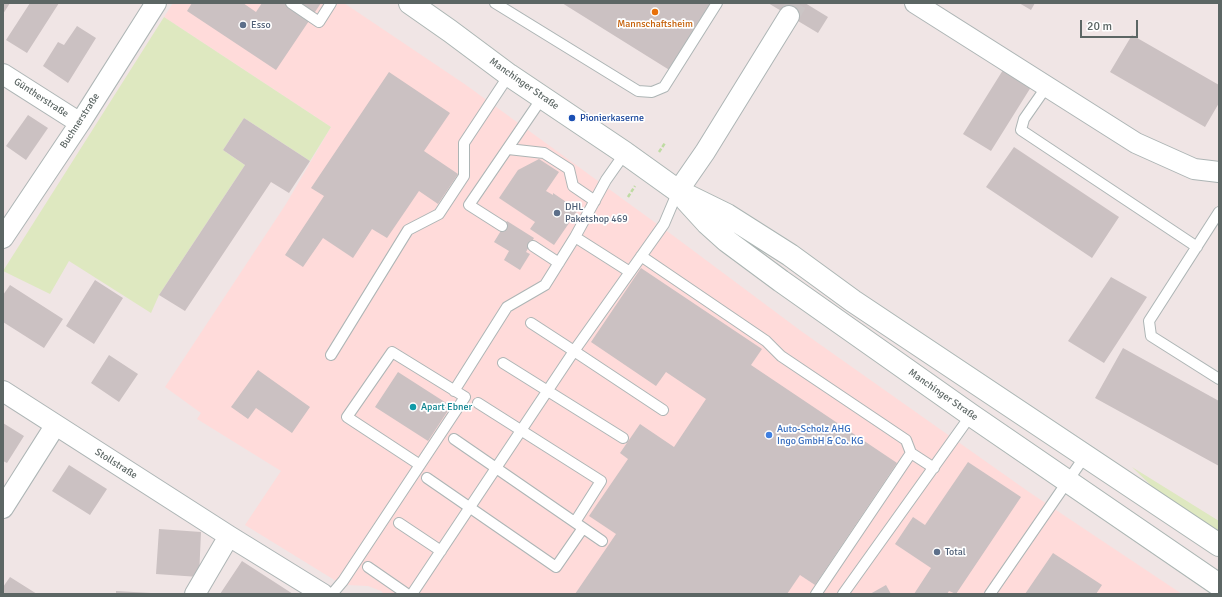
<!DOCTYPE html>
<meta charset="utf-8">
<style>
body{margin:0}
#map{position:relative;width:1222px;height:597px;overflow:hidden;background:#f0e5e5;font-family:Signika,sans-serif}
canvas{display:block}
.frame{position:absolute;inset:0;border:4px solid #5c6664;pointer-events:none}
.scale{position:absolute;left:1080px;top:20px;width:58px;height:18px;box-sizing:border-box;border:2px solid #5c6664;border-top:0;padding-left:5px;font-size:12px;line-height:14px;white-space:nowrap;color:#5c6664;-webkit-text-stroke:3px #fff;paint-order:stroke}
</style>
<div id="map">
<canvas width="1222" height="597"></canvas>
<div class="frame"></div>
<div class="scale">20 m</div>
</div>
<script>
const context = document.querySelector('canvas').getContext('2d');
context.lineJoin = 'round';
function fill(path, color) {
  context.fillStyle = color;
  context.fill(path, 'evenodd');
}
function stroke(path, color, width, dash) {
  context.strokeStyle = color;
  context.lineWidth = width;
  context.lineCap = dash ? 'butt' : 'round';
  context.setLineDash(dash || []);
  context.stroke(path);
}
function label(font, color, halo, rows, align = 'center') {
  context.font = font + ' Signika,sans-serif';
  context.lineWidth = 3.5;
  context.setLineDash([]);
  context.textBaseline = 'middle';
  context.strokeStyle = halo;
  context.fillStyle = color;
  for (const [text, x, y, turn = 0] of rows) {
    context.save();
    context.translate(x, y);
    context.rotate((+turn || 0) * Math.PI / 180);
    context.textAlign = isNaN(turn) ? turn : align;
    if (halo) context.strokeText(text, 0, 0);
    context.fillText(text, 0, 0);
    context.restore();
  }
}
fill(new Path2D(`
 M173 3H344L466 85 675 237 801 331 1029 492 1182 594H384L381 591 368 586 348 585 336 581 245 525 281 471 197 419 201 413 165 387 286 204 331 127 164 17Z`), '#ffdbda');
fill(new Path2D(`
 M164 17 331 127 310 161 244 118 223 150 245 165 159 295 151 313 69 261 50 294 3 271Z
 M1132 467 1219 521V535L1169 503Z`), '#dee8c0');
fill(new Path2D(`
 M3 3H10L3 14Z
 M30 3H59L27 53 6 40Z
 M192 3H243L256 12 262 3H321L276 70 187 11Z
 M562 3H713L671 71Z
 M768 3H805L828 17 818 33Z
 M1019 3H1035L1031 10Z
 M77 26 96 38 68 83 43 66 58 42 64 45Z
 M1132 35 1219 85V103L1205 127 1110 72Z
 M1003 70 1031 87 991 151 963 134Z
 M389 72 450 113 424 151 458 174 438 204 419 191 387 238 372 229 353 258 323 238 303 267 285 255 324 196 311 188Z
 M28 115 48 128 26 160 6 146Z
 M244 118 310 161 289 193 271 182 185 311 159 295 245 165 223 150Z
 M1014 147 1119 217 1092 258 986 187Z
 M539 159 559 172 546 191 553 195V193L578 210 554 245 530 229 535 222 499 198 518 170Z
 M507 221 534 238 526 252 530 254 520 270 504 260 509 251 494 242Z
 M641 268 762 349 751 365 897 463 815 585 800 575 787 594H575L616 534 589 516 628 459 620 453 640 424 674 447 706 399 666 372 656 386 591 342Z
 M1111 277 1147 297 1104 363 1068 341Z
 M95 280 123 298 94 344 66 326Z
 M10 285 63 319 44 348 3 322V295Z
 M1123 348 1219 401V466L1095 398Z
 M109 355 138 374 119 402 91 383Z
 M258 370 310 407 292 433 256 408 248 419 231 407Z
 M398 372 451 406 428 441 375 407Z
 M3 423 24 436 7 463 3 461Z
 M968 462 1021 497 956 594 949 591 947 594H914L931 568 895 544 913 517 925 525Z
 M69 465 107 489 90 515 52 491Z
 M159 529 201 532 199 577 156 574Z
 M1053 553 1102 585 1096 594H1025Z
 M242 561 293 594H220Z
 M10 577 37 594H3V587Z
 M886 585 891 594H870Z
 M116 591 151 593 150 594H116Z`), '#cbc1c2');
stroke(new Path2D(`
 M789 16 797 3`), '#cbc5c5', 20, [20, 10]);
const service = new Path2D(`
 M291 3 319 22 331 3
 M495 3 638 91 652 92 664 87 717 3
 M1047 86 1024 119 1021 130 1197 247
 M508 149 544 153 569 169 573 186 595 201
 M1219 212 1149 321 1151 336 1219 379
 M502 226 469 205 542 98
 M575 237 630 272
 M533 246 559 263
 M641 256 766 341 781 356 906 440 911 453 934 468
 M331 355 408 230 439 214 464 176V143L509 75
 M503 363 623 438
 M454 391 507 307 545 285 575 237 606 180 625 153
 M478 403 601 481 575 522
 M663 410 574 351 664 224 678 191
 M454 439 602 541
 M427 478 556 567 583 528
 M399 523 441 551
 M368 567 407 594
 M332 594 343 581 465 397 392 352 347 417 420 465
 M412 594 574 351 531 323
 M816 594 911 453
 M843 594 971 415
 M990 594 1085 456`);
const minor = new Path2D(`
 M915 3 1136 143 1194 169 1219 172
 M3 74 80 123
 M678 191 705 152 789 16
 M3 238 80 123 156 3
 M3 391 229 536 323 594
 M3 508 55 426
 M195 594 229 536`);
const secondary = new Path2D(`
 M410 3 450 31 509 75 625 153 678 191 727 215 790 255 853 301 1219 545
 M686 200 707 223 727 241 781 281 971 415 1219 585`);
stroke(service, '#adb5b5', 12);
stroke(minor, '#adb5b5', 22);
stroke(secondary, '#acb6b4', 24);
stroke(new Path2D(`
 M659 152 665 143
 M628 197 635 186`), '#bedba2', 2.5, [4, 2]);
stroke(service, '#fff', 10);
stroke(minor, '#fff', 20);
stroke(secondary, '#fff', 22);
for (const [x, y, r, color] of [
 [655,12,4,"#e8710a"],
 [243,25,4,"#5c6f8a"],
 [572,118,4,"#1a4fb4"],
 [557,213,4,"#5c6f8a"],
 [413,407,4,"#0f9aa8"],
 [769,435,4,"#3f7fe0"],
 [937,552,4,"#5c6f8a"]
]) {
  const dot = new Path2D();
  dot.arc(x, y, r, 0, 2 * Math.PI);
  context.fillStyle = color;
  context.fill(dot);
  stroke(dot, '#fff', 1.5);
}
label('10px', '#c56008', '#fff', [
 ["Mannschaftsheim",655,24]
]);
label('10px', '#4e5e75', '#fff', [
 ["Esso",251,25],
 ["DHL",565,207],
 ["Paketshop 469",565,219],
 ["Total",945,552]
], 'left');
label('10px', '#5c6664', '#fff', [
 ["Manchinger Straße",524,84,35],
 ["Güntherstraße",41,98,33],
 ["Buchnerstraße",80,121,-57],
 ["Manchinger Straße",943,395,35],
 ["Stollstraße",116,464,32]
]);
label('10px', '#164399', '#fff', [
 ["Pionierkaserne",580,118]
], 'left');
label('10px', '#0d838f', '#fff', [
 ["Apart Ebner",421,407]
], 'left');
label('10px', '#366cbe', '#fff', [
 ["Auto-Scholz AHG",777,429],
 ["Ingo GmbH & Co. KG",777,441]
], 'left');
</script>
